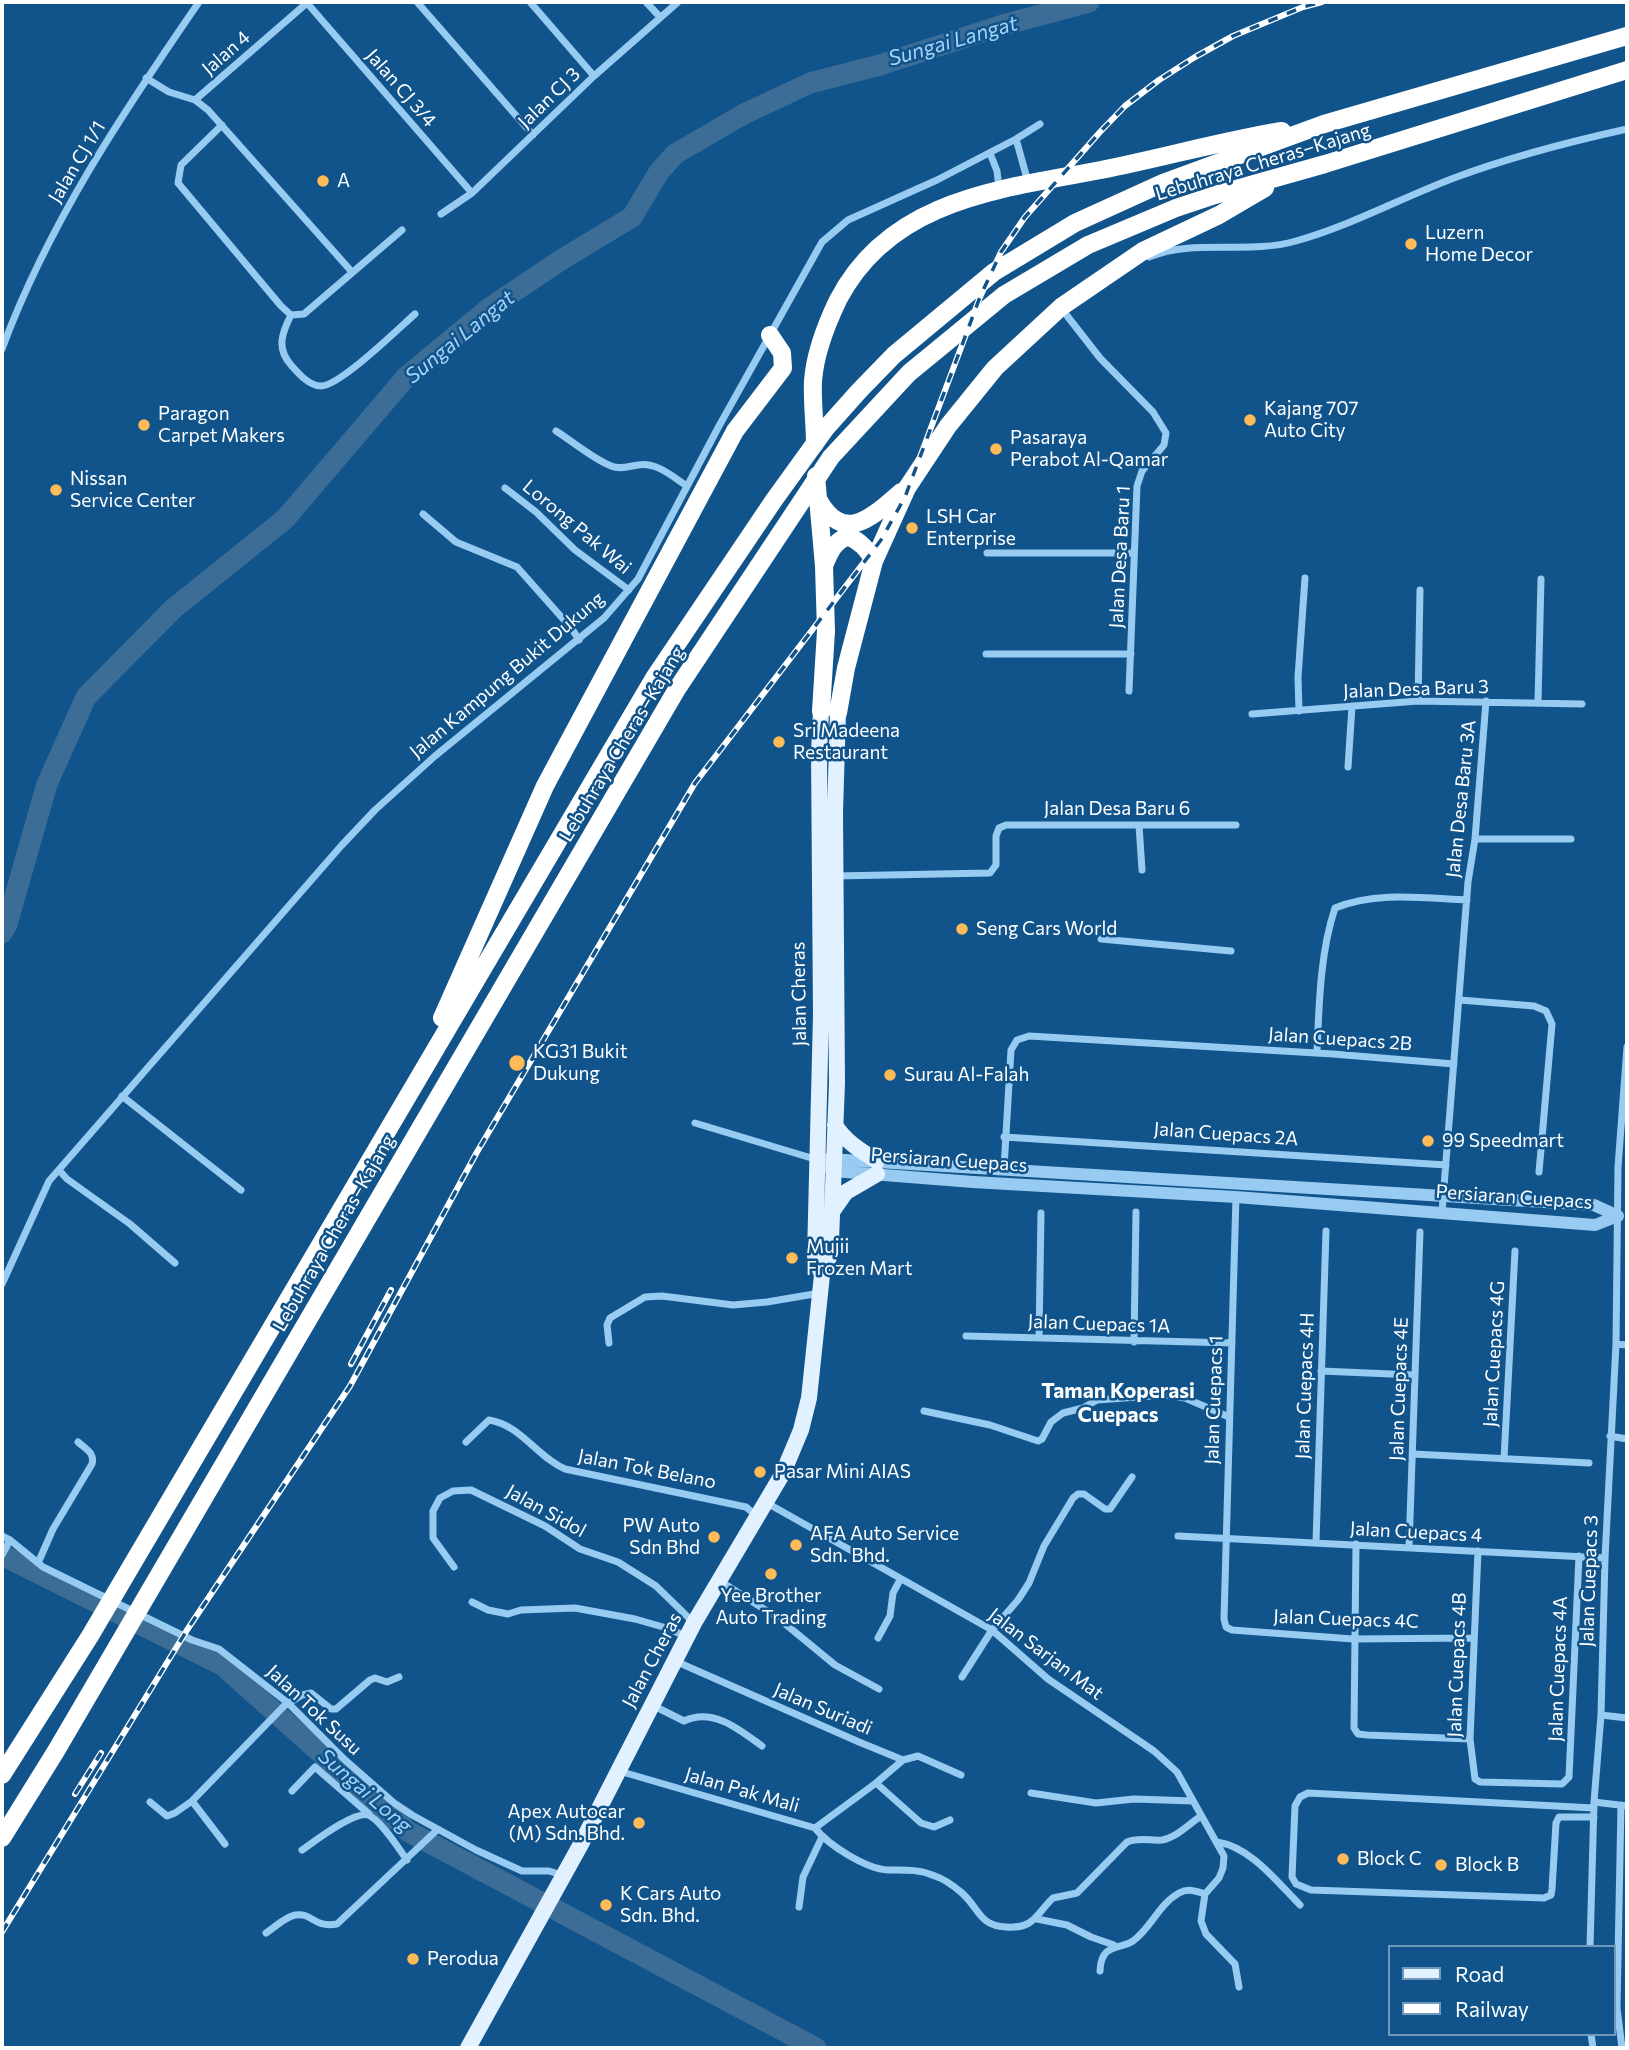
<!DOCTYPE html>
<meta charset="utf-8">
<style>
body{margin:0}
#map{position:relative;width:1629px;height:2050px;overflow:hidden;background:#11548b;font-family:Commissioner,sans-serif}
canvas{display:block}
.frame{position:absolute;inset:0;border:4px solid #fff;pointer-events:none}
.legend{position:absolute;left:1388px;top:1945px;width:228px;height:91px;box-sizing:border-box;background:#11548b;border:2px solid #7098b9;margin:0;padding:9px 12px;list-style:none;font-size:21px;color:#fff}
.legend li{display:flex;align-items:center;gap:14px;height:35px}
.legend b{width:35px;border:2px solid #7098b9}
</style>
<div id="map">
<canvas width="1629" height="2050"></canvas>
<div class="frame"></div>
<ul class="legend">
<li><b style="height:9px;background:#e2f1ff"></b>Road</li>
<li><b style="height:9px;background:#fff"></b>Railway</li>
</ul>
</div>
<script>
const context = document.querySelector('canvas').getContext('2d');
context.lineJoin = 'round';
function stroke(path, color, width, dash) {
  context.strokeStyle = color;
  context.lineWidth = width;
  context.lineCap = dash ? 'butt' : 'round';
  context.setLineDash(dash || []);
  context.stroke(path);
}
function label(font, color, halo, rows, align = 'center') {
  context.font = font + ' Commissioner,sans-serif';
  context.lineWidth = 5;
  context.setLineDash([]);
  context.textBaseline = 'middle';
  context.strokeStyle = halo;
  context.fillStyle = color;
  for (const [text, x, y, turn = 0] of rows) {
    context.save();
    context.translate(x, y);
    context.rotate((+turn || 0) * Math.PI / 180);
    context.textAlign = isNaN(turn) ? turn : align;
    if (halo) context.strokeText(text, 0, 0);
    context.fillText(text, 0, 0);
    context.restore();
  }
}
stroke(new Path2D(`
 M2 933 7 924 47 784 86 697 173 609 285 519 407 376 488 309 561 260 632 217 659 172 675 154 744 114 810 83 880 65 1003 25 1089 2
 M2 1555 222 1665 409 1832 816 2048`), '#3b6d96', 21);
stroke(new Path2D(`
 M417 2 533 135
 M530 2 594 76
 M646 2 660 17
 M307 3 472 193
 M146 78 169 92 195 100 208 110 352 272
 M195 100 308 2
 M222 125 181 165 178 183 281 306 291 315 304 314 402 230
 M1016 139 1028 182
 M990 153 997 171 999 188
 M441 214 472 193 594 76 678 2
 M1149 257C1196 238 1247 255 1296 241 1350 226 1401 198 1454 178 1510 157 1568 142 1627 129
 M1061 308 1100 358 1153 412 1166 433 1164 445 1142 471 1137 486 1129 691
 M291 315C282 333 276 348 291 365 298 373 309 386 321 386 340 386 399 328 415 314
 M2 349C48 224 124 111 199 2
 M556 431C572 441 593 459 611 466 621 470 629 466 638 465 657 462 673 477 687 486
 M505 488 536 512 575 550 629 590
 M423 514 456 542 517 567 572 629 579 640
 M987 553H1133
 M986 654H1131
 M1418 701 1420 590
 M1538 702 1541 579
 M1299 711 1298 677 1305 578
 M1252 714 1418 701 1582 704
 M1348 767 1352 706
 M1139 825 1142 870
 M1475 839H1571
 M835 876 990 873 996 865V836L999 828 1006 825H1236
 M1101 939 1231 951
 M1460 1000 1534 1006 1546 1011 1552 1024 1539 1172
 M1317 1053C1319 1005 1320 953 1335 908 1375 891 1424 898 1467 900
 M122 1096 241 1190
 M695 1123 818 1160
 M1004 1137 1446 1165
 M1004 1168 1011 1050 1017 1040 1029 1036 1333 1054 1454 1064
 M59 1170 67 1179 130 1224 175 1263
 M1236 1196 1224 1619 1226 1627 1232 1630 1353 1639 1473 1638
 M1442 1212 1468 882 1475 839 1486 701
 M2 1284 49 1181 341 846 375 810 435 756 604 618 638 579 719 426 822 242 848 220 937 180 1016 139 1040 124
 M966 1336 1232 1343
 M1039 1338 1041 1213
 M1134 1342 1136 1212
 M609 1343 607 1325 610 1318 645 1297 662 1296 733 1305 767 1302 820 1293
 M1616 1344 1627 1345
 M1321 1371 1414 1375
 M924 1411 990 1425 1038 1441 1042 1439 1051 1422 1063 1413 1083 1408 1097 1400 1166 1395 1185 1398 1229 1417
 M1610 1436 1627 1439
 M466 1442 489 1420C521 1425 537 1457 565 1469L746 1507 758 1517
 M1413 1454 1589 1463
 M1504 1459 1515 1251
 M767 1503 992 1630 1048 1679 1154 1751 1177 1772 1224 1856 1223 1868 1219 1878 1205 1894 1201 1921 1206 1934 1235 1964 1239 1987
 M2 1536 10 1540 43 1567 192 1640 219 1649 288 1703 345 1760 394 1803 412 1815 476 1850 522 1871H549L562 1875
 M1178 1536 1605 1558
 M1316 1542 1326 1231
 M1356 1544 1354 1728 1358 1734 1367 1735 1470 1739
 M1409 1547 1420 1232
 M1478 1551 1470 1739 1475 1779 1480 1782 1562 1784 1569 1777 1579 1556
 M2 1555 10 1540
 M38 1563 53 1529 92 1464C95 1453 86 1449 78 1442
 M454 1567 433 1538V1511L440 1498 453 1491 471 1490 545 1526 580 1549 618 1562 656 1586 694 1623
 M720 1581 778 1618 835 1665 879 1689
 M472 1602 488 1610 508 1614 521 1610 575 1608 635 1619 670 1629 687 1637
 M878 1638 890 1616 893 1593 900 1580
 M675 1661 859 1742 903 1760 918 1756 961 1775
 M962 1677 992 1630 1018 1600 1029 1583 1044 1546 1073 1498 1078 1494H1084L1105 1509H1110L1132 1477
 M652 1705 684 1721C713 1707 740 1730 762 1746
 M1601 1715 1627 1718
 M619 1771 815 1828C828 1845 866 1869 888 1870 904 1870 919 1869 935 1876 944 1879 955 1887 962 1893 979 1908 979 1926 1006 1927 1035 1929 1036 1914 1053 1898L1077 1893 1127 1842C1139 1837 1150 1841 1162 1840 1176 1838 1190 1823 1201 1816
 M876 1783 921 1823 934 1827 950 1820
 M292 1791 315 1767 369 1814
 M1031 1793 1096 1803 1134 1799 1193 1801
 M150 1802 167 1816 175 1813 192 1801
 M1594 1802 1627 1806
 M1621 1805 1617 2008 1622 2048
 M1594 1817H1559L1556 1823 1552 1889 1551 1895 1544 1898 1311 1890 1296 1884 1292 1877 1295 1806 1300 1797 1308 1793 1594 1808
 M815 1828 876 1783 903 1760
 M1217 1842C1251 1847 1277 1882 1300 1905
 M225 1844 192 1801 284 1706 302 1695 311 1693 331 1709H336L370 1680 375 1678 387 1682 399 1677
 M302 1850C315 1841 354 1811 368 1815 380 1819 399 1849 407 1860
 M799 1907 803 1877 822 1837
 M1037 1919 1067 1925 1091 1937 1114 1945
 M266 1933C275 1927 285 1917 295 1915 313 1912 312 1928 337 1924L437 1830
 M1590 1947 1594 1802 1601 1715 1605 1558 1616 1344 1618 1167 1627 1047
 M1100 1971C1101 1943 1119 1950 1133 1941 1151 1928 1159 1904 1179 1893 1188 1888 1196 1891 1205 1894
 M1591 2034 1593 2048`), '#98cbf1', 7);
stroke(new Path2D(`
 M828 1159 1594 1205 1618 1216
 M828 1167 833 1171 973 1182 1236 1197 1595 1225 1618 1216`), '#98cbf1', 12);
stroke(new Path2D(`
 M821 711 819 752 821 1015 815 1256 822 1275
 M835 1125C846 1142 861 1151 877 1161
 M832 1212 846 1192 877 1174
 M468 2048 581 1844 694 1623 783 1473 801 1430 809 1398 822 1275 829 1257 831 1241 837 1083 835 812 838 713`), '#e2f1ff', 16);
stroke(new Path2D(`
 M815 444C815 423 812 402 813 381 815 353 826 325 838 300 890 199 1001 189 1101 170 1162 158 1221 141 1282 131
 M816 476 824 566 826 631 821 711
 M818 499C844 546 873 516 901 492
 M824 566C830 551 834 542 848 536 861 542 867 549 874 561
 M838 713 846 668 874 561 907 488 948 426 995 368 1061 307 1143 251 1219 215 1265 188
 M442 1018 545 786 735 431 783 368 782 353 770 335
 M2 1775 90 1636 654 678 774 500 826 428 859 391 894 355 994 272 1075 223 1163 183 1324 124 1627 36
 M2 1838 56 1751 677 689 831 457 909 373 1004 295 1088 245 1176 208 1215 195 1325 164 1627 70`), '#fff', 18);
const rail = new Path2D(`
 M351 1364 391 1290
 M75 1794 101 1753
 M2 1932 187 1630 350 1386 477 1152 695 783 881 540 905 497 980 297 1001 252 1025 217 1100 132 1125 106 1159 80 1195 57 1233 36 1303 7 1322 2`);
stroke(rail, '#fff', 6);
stroke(rail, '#11548b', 3.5, [10]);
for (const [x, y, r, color] of [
 [323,181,7,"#ffbb58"],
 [1411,244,7,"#ffbb58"],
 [1250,420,7,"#ffbb58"],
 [144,425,7,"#ffbb58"],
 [996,449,7,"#ffbb58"],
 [56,490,7,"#ffbb58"],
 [912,528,7,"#ffbb58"],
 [779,742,7,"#ffbb58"],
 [962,929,7,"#ffbb58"],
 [517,1063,9,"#ffbb58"],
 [890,1075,7,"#ffbb58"],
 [1428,1141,7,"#ffbb58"],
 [792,1258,7,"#ffbb58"],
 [760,1472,7,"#ffbb58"],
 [714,1537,7,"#ffbb58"],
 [796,1545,7,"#ffbb58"],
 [771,1574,7,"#ffbb58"],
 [639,1823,7,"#ffbb58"],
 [1343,1859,7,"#ffbb58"],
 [1441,1865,7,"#ffbb58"],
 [606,1905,7,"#ffbb58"],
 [413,1959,7,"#ffbb58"]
]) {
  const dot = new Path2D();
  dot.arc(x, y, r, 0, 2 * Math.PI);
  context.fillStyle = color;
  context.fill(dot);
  stroke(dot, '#11548b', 2.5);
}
label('19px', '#fff', '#11548b', [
 ["Jalan 4",226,53,-41],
 ["Jalan CJ 3/4",401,88,49],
 ["Jalan CJ 3",549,98,-44],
 ["Jalan CJ 1/1",77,162,-59],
 ["Lebuhraya Cheras–Kajang",1263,162,-17],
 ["Lorong Pak Wai",577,527,40],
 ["Jalan Desa Baru 1",1120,557,-87],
 ["Jalan Kampung Bukit Dukung",507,675,-40],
 ["Jalan Desa Baru 3",1416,689,-2],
 ["Lebuhraya Cheras–Kajang",622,744,-59],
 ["Jalan Desa Baru 3A",1461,799,-84],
 ["Jalan Desa Baru 6",1117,809],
 ["Jalan Cheras",799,994,-91],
 ["Jalan Cuepacs 2B",1340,1039,4],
 ["Jalan Cuepacs 2A",1226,1134,4],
 ["Persiaran Cuepacs",949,1160,4],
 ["Persiaran Cuepacs",1514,1197,4],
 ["Lebuhraya Cheras–Kajang",334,1233,-60],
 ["Jalan Cuepacs 1A",1099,1324,2],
 ["Jalan Cuepacs 4G",1494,1354,-87],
 ["Jalan Cuepacs 4H",1305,1386,-88],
 ["Jalan Cuepacs 4E",1399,1389,-88],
 ["Jalan Cuepacs 1",1214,1400,-88],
 ["Jalan Tok Belano",647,1469,11],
 ["Jalan Sidol",546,1511,29],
 ["Jalan Cuepacs 4",1416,1532,3],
 ["Jalan Cuepacs 3",1589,1581,-88],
 ["Jalan Cuepacs 4C",1346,1619,2],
 ["Jalan Sarjan Mat",1046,1654,37],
 ["Jalan Cheras",652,1660,-62],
 ["Jalan Cuepacs 4B",1457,1665,-88],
 ["Jalan Cuepacs 4A",1558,1669,-88],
 ["Jalan Suriadi",823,1709,23],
 ["Jalan Tok Susu",314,1710,43],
 ["Jalan Pak Mali",742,1790,16]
]);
label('19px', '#fff', '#11548b', [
 ["A",337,181],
 ["Luzern",1425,233],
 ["Home Decor",1425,255],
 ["Kajang 707",1264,409],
 ["Auto City",1264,431],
 ["Paragon",158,414],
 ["Carpet Makers",158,436],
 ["Pasaraya",1010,438],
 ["Perabot Al-Qamar",1010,460],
 ["Nissan",70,479],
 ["Service Center",70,501],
 ["LSH Car",926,517],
 ["Enterprise",926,539],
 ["Sri Madeena",793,731],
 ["Restaurant",793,753],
 ["Seng Cars World",976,929],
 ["KG31 Bukit",533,1052],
 ["Dukung",533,1074],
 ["Surau Al-Falah",904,1075],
 ["99 Speedmart",1442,1141],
 ["Mujii",806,1247],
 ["Frozen Mart",806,1269],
 ["Pasar Mini AIAS",774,1472],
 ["PW Auto",700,1526,"right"],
 ["Sdn Bhd",700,1548,"right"],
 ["AFA Auto Service",810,1534],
 ["Sdn. Bhd.",810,1556],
 ["Yee Brother",771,1596,"center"],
 ["Auto Trading",771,1618,"center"],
 ["Apex Autocar",625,1812,"right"],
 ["(M) Sdn. Bhd.",625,1834,"right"],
 ["Block C",1357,1859],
 ["Block B",1455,1865],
 ["K Cars Auto",620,1894],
 ["Sdn. Bhd.",620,1916],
 ["Perodua",427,1959]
], 'left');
label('italic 21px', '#a3d4f9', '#11548b', [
 ["Sungai Langat",953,41,-16],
 ["Sungai Langat",460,337,-39],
 ["Sungai Long",365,1791,41]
]);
label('bold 21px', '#fff', '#11548b', [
 ["Taman Koperasi",1118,1391],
 ["Cuepacs",1118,1415]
]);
</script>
